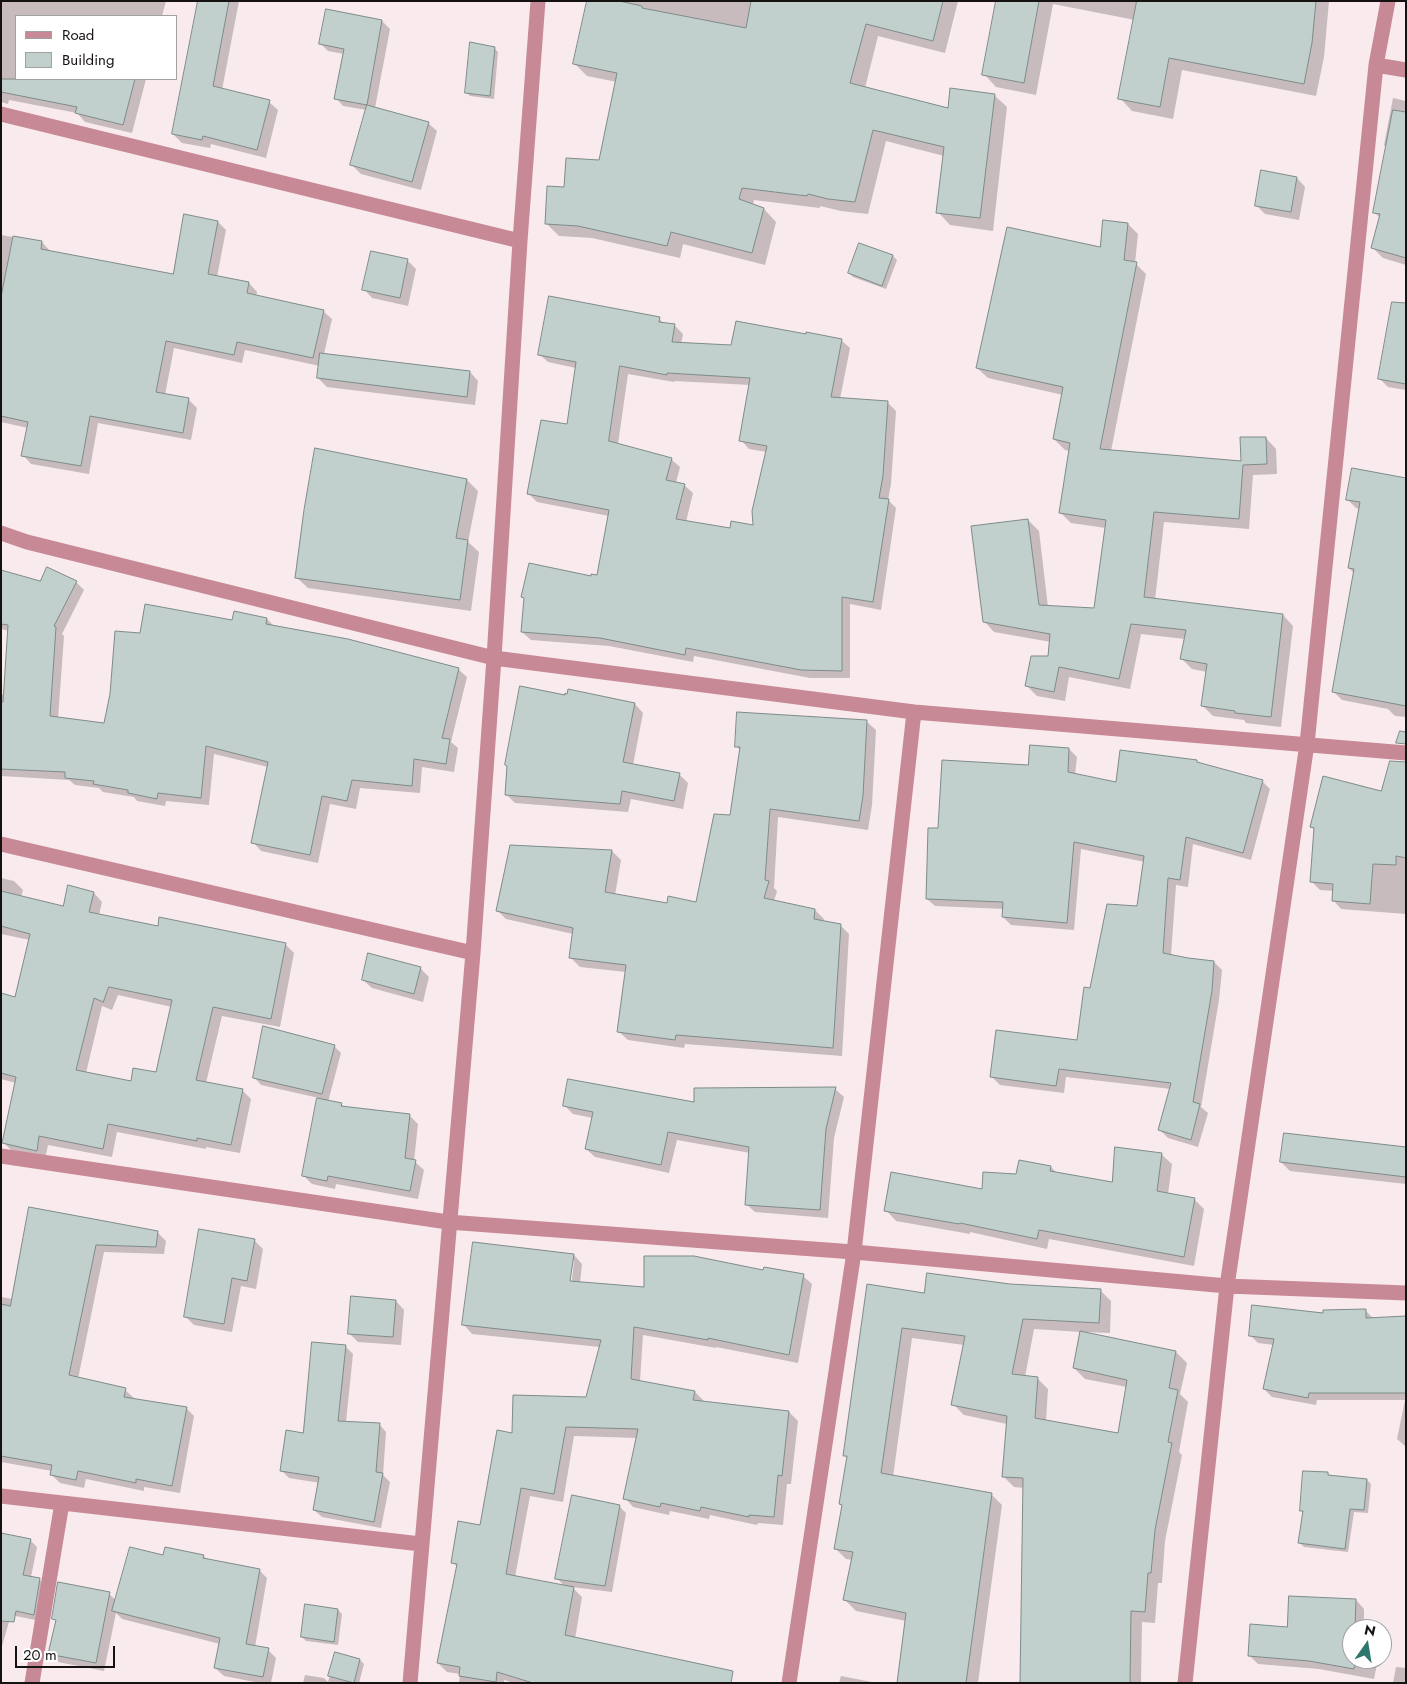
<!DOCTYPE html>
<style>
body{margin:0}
#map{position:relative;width:1407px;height:1684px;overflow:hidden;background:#f9eaed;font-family:Jost,sans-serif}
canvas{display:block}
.frame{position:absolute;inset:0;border:2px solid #161212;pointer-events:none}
.legend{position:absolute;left:15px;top:15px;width:162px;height:65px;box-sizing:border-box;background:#fff;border:1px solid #a2a0a0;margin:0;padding:6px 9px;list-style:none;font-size:15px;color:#161212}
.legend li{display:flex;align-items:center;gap:10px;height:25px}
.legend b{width:25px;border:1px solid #a2a0a0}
.north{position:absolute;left:1342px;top:1619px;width:50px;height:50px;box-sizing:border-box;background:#fff;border:1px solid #a2a0a0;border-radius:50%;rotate:13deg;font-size:14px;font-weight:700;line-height:20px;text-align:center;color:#161212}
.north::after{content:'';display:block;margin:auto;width:18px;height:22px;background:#2f766e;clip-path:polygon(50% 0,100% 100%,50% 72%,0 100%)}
.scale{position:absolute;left:15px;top:1646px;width:100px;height:22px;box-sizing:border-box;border:2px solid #161212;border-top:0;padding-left:6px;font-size:15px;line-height:18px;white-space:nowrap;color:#161212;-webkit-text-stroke:4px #fff;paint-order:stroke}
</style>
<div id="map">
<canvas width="1407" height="1684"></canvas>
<div class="frame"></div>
<ul class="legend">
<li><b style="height:6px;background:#c88996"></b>Road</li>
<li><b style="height:14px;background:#c1d0cd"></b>Building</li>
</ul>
<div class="north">N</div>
<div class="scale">20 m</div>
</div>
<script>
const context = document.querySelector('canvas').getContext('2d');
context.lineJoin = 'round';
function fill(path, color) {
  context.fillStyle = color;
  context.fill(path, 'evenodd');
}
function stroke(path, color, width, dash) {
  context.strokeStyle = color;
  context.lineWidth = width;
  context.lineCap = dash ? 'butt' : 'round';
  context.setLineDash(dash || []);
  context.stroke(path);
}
fill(new Path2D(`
 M3 1H166L162 16H16V79H146L132 133 85 122 77 113 9 100 8 104 1 102V3Z
 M199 1H239L222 90 269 102 278 110 266 158 211 144 210 148 182 143 173 134Z
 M588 1H958L945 53 878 36 865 88 949 109 994 95 1007 107 993 231 950 225 938 212 944 156 886 141 868 214 841 211 820 206V208L754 200 753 205 764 209 776 222 765 265 683 244 680 258 592 238 559 236 546 223 566 188 600 162 617 82 587 76 574 63Z
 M998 1H1329L1324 57 1316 96 1182 70 1173 119 1132 111 1120 98 1135 20 1053 4 1036 95 996 87 984 74Z
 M382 21 390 29 375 108 428 123 437 131 421 190 361 174 352 165 367 110 343 106 336 98 344 54 328 51 320 43Z
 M494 48 498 52 494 99 470 96 466 92Z
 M1393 98 1406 101V265L1383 258 1373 248 1380 218 1374 212 1387 148 1384 145Z
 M1297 178 1305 187 1299 220 1265 214 1256 205Z
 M218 222 226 230 217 277 249 283 257 292 256 297 323 311 332 319 324 354 470 372 478 381 475 405 327 387 318 378 320 366 245 350 242 363 174 348 165 395 188 399 197 408 191 440 98 423 89 474 31 464 23 455 28 428 1 422V235L42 242 50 251 174 276Z
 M1128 224 1138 234 1135 263 1146 274 1111 451 1242 463 1266 438 1276 449 1277 474 1253 475 1249 529 1164 522 1155 600 1283 615 1293 626 1281 727 1246 723 1244 720 1213 716 1203 706 1207 672 1192 669 1181 658 1185 639 1141 634 1130 689 1069 677 1065 701 1037 696 1027 686 1049 657 1051 642 994 632 984 621 1028 520 1039 531 1048 607 1095 610 1106 528 1071 523 1060 512 1070 451 1065 450 1054 439 1063 395 988 378 977 368Z
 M860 244 893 256 897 260 886 289 853 277 849 273Z
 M407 260 416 269 408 306 372 298 364 289Z
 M659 319 665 324 675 326 683 334 681 344 733 347 841 340 850 348 840 399 888 403 896 411 891 484 888 500 896 508 881 610 850 604V678H810L694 656 693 662 609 646 531 640 522 632 592 577H598L609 516 537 502 529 494 568 425 576 368 548 362 539 354ZM628 374 674 382 675 381 750 385 741 440 749 449 767 452 754 527 731 529 686 522 693 493 684 485 676 483 680 467 671 459 618 444Z
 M1406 348V390L1388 387 1379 378Z
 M1406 479V717L1395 716 1388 709 1342 700 1333 691 1355 574 1349 568 1360 509 1356 508 1347 499Z
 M467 480 478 491 468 542 479 552 471 611 308 588 296 577Z
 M1 572 41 582H76L84 590 62 634 64 636 58 719 106 724 141 634 233 621 267 619 275 627 458 669 467 677 451 742 458 748 454 772 422 767 420 793 360 788 356 809 330 804 318 863 261 851 253 842 268 767 214 754 209 805 166 801 165 806 137 801 134 797 103 792 99 788 75 785 69 780 1 776V694L5 695 9 631 1 629Z
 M635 704 643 713 633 765 679 774 688 783 683 809 631 799 628 812 515 803 506 794Z
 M866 721 876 730 872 805 868 830 778 817 774 888 777 891 774 901 815 910 824 919 823 922 840 925 849 934 842 1056 685 1044 684 1048 628 1040 618 1031 626 972 580 967 571 958 573 934 506 919 497 910 612 851 621 860 615 895 668 904 697 903 731 816 741 751 736 746Z
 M1069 749 1077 757 1075 775 1117 784 1197 762 1199 764 1262 781 1270 789 1251 860 1193 844 1188 887 1176 885 1171 956 1214 962 1222 970 1219 1000 1201 1107 1208 1113 1198 1147 1168 1138 1160 1130 1171 1089 1066 1077 1064 1093 1000 1085 992 1077 1078 1042 1091 989 1138 908 1145 862 1081 849 1074 930 1011 925 1003 917 1004 909 935 906 927 899 939 829 1029 766Z
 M1406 782V914L1341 909 1333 900 1334 891 1320 890 1311 881 1315 830 1311 826Z
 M1 878 14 881 23 890 21 897 64 908 94 893 102 902 99 915 159 928 285 944 294 953 280 1027 222 1016 206 1083 242 1090 251 1099 240 1153 206 1147V1149L117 1132 112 1157 48 1145 45 1159 13 1152 4 1143 16 1083 1 1079V995L16 998 30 940 1 934ZM118 995 172 1007 157 1074 132 1083 86 1073 102 1006 112 1010Z
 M420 968 429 977 423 1002 372 988 363 980Z
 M334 1046 341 1053 328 1102 341 1104 345 1108 409 1115 418 1124 414 1161 424 1170 418 1199 336 1184 335 1189 312 1184 303 1175 319 1098 261 1085 254 1077Z
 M835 1089 844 1097 834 1138 828 1218 755 1212 746 1204 750 1153 677 1140 669 1173 595 1157 586 1149 593 1118 573 1114 564 1105 695 1104Z
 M1406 1148V1184L1290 1171 1281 1162Z
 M1161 1154 1172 1164 1168 1194 1194 1199 1204 1209 1194 1266 1049 1239 1047 1249 970 1232V1234L896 1221 886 1210 983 1190 1017 1176 1020 1161 1051 1167 1057 1173 1113 1184Z
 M30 1208 157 1232 166 1241 164 1254 104 1252 78 1379 125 1390 134 1398 133 1400 186 1408 194 1416 180 1493 144 1487V1491L86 1479 84 1488 60 1483 52 1475V1471L1 1462V1297L13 1299Z
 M254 1240 263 1249 256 1289 241 1286 232 1332 194 1325 185 1316Z
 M574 1255 582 1264 580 1283 646 1288 764 1271 803 1276 812 1284 798 1363 716 1347V1348L643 1335 640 1381 695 1392 704 1401 703 1403 789 1412 798 1421 791 1484H787L783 1525 758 1523 757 1525 710 1515 709 1519 670 1511 669 1515 633 1507 625 1498 638 1438 574 1436 563 1502 530 1496 515 1577 565 1587 557 1578 619 1506 626 1513 612 1592 572 1587 582 1597 575 1639 701 1683H514L504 1680V1683H459L460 1674 447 1672 438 1663 457 1567 453 1562 481 1527 514 1434 587 1399 600 1347 472 1334 464 1325ZM572 1261H574L571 1288 568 1287Z
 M868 1286 926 1294 1010 1286 1100 1290 1111 1301 1110 1333 1084 1332V1333L1176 1352 1187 1363 1180 1394 1188 1402 1179 1452 1182 1455 1165 1541 1162 1583H1158L1155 1623 1142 1622 1141 1683H1021L1024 1488 1014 1487 1003 1476 1007 1424 964 1415 953 1404 964 1345 912 1338 893 1477 991 1494 1002 1505 978 1683H907L906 1621 856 1611 845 1600 853 1560 846 1559 835 1548 843 1507 840 1504 848 1459 844 1455ZM1034 1329 1081 1332 1074 1368 1085 1379 1127 1387 1119 1434 1046 1421 1048 1389 1037 1378 1025 1377Z
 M396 1301 404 1310 401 1345 358 1342 349 1333Z
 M1366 1311 1374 1319 1406 1317V1447L1397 1439 1405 1400H1317L1316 1405 1272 1397 1264 1389 1274 1345 1258 1343 1250 1335 1324 1315Z
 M345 1346 353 1354 346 1422 379 1424 386 1432 383 1475 390 1482 381 1528 322 1517 314 1510 320 1483 289 1478 282 1471 304 1434Z
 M1327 1473 1331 1476 1367 1480 1371 1484 1368 1513 1354 1512 1348 1552 1304 1547 1300 1543 1304 1513 1301 1510Z
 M1 1534 30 1540 37 1547 31 1577 39 1579 46 1586 40 1621 11 1615 2 1646Z
 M203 1556 208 1560 259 1570 267 1578 255 1647 268 1650 276 1658 271 1683H260L224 1676 215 1668 220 1644 122 1619 116 1613 104 1671 58 1662 50 1653 56 1621 54 1618 109 1594 117 1601 164 1557Z
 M1356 1600 1364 1609V1629H1352V1659H1378L1374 1679 1319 1669 1258 1664 1249 1655 1289 1629Z
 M338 1610 342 1614 338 1645 306 1641 302 1637Z
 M336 1654 360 1660 364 1664 359 1683H303L305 1675 324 1678 328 1682Z
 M1396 1667 1406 1668V1683H1393Z
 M841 1676 877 1683H839Z`), '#0003');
const building = new Path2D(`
 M198 1H229L213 86 270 100 257 150 203 136 202 140 172 134Z
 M587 1H619L642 6V8L746 28 751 1H943L933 41 866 24 850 83 948 108 950 88 995 94 980 218 936 213 944 147 873 130 855 202 828 199 808 194 807 196 742 188 739 199 764 208 752 253 671 232 667 246 578 226 545 224 547 186 564 187 566 158 599 160 617 73 573 64Z
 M996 1H1039L1024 83 982 75Z
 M1137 1H1316L1312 43 1304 84 1169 58 1160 107 1118 99Z
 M326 9 382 20 367 105 334 99 344 49 319 44Z
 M470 42 495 47 490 96 465 93Z
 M1 79H135L123 125 75 113 77 107 1 92Z
 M367 105 429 122 412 182 350 165Z
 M1393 110 1406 112V258L1371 248 1380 214 1373 213Z
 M1261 170 1297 177 1291 212 1255 206Z
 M184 214 218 221 208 274 249 282 247 293 324 310 313 358 237 342 234 355 166 341 156 392 189 398 183 433 90 416 81 466 21 456 28 422 1 416V297L13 236 42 241 41 249 173 274Z
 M1103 220 1128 223 1124 260 1137 262 1100 449 1241 461 1240 437H1266L1267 464 1243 465 1239 519 1154 512 1144 597 1283 614 1271 717 1235 713V711L1201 706 1207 664 1180 659 1186 630 1131 624 1119 679 1059 667 1054 692 1025 686 1031 656H1048L1050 634 983 622 971 526 1028 519 1039 605 1094 608 1106 520 1059 513 1070 443 1053 439 1063 387 976 368 1007 227 1100 247Z
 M859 243 893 255 882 286 848 273Z
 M371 251 408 259 400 298 362 290Z
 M549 296 660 317 659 322 675 324 672 342 731 345 736 321 806 334V332L842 339 831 397 888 401 883 476 879 498 889 499 873 602 842 597V671L801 670 686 648 685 655 600 638 521 632 524 598 521 597 529 563 591 576V574L597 575 609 510 527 494 541 420 567 424 576 362 538 355ZM620 366 667 375V373L750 378 739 441 767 446 752 511 753 525 731 521 730 528 676 519 685 484 666 480 672 458 609 441Z
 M1392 302 1406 303V384L1378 379Z
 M320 353 470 371 467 397 317 378Z
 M315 448 467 479 456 538 468 540 460 600 295 578 304 510Z
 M1352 468 1406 478V706L1332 692 1354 569 1348 568 1360 502 1346 500Z
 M47 567 77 581 54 626 56 627 50 716 104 723 110 694 115 631 140 633 145 604 232 620 234 611 267 618 266 624 348 639 459 668 442 738 450 739 446 764 414 759 412 786 352 780 347 801 322 796 310 855 251 843 268 762 206 746 201 798 158 793 157 799 128 793V790L93 784 94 781 65 778V772L1 769V702H3L8 625 1 624V570L40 581Z
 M520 686 565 695V693L567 694 568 689 635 703 623 762 680 773 674 801 622 791 620 804 505 795 507 766 505 765Z
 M737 712 867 720 863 796 859 821 770 809 765 880 769 881 764 898 815 909 814 919 841 924 833 1048 676 1035 675 1040 617 1032 626 965 569 958 573 928 496 911 510 845 612 850 605 892 667 903 668 896 696 902 714 814 730 815 740 747H735Z
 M1400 731 1406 732V744L1396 743Z
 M1030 745 1069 748 1068 772 1116 782 1120 750 1197 760V762L1263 780 1243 853 1186 837 1180 880 1168 878 1163 953 1188 958 1214 961 1212 991 1193 1102 1200 1104 1191 1140 1158 1130 1171 1083 1059 1069 1056 1086 990 1077 996 1030 1077 1040 1084 987 1090 988 1107 904 1137 906 1144 856 1074 842 1067 923 1002 917 1003 902 926 899 928 828H938L942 760 1028 765Z
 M1390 761 1406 762V858L1396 856V865L1373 864 1370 904 1332 901 1333 884 1310 882 1314 828 1310 827 1323 776 1381 791Z
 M68 885 94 892 89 912 158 926 159 917 286 943 271 1019 213 1007 196 1080 243 1089 231 1145 197 1138V1141L108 1124 103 1149 39 1136 37 1151 2 1143 16 1077 1 1073V993L15 997 30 934 1 926V891L63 906ZM109 987 172 1000 156 1072 133 1068 131 1081 76 1070 94 998 103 1002Z
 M368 953 421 967 414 994 362 980Z
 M263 1026 335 1045 322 1094 253 1078Z
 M568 1079 694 1102V1088L836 1087 826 1129 820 1210 745 1205 749 1147 668 1132 661 1165 585 1149 593 1112 563 1106Z
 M317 1098 342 1103 341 1106 410 1114 405 1158 416 1160 410 1191 328 1176 327 1181 302 1176Z
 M1284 1133 1406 1147V1177L1280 1162Z
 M1115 1147 1162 1153 1157 1191 1195 1198 1184 1257 1039 1230 1037 1239 960 1223 959 1224 884 1211 891 1172 982 1189 983 1172 1016 1174 1019 1160 1051 1166 1050 1171 1112 1182Z
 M29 1207 158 1231 156 1247 96 1245 69 1375 126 1388 124 1397 187 1407 172 1486 136 1479V1483L78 1471 76 1480 50 1475 52 1465 1 1456V1304L10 1306Z
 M199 1229 255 1239 247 1281 232 1278 224 1324 184 1317Z
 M473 1242 574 1254 570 1281 644 1287V1256H694L763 1270 764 1267 804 1274 789 1355 708 1338V1340L634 1327 631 1379 695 1391 693 1400 789 1411 782 1476 778 1475 774 1517 749 1515V1517L701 1507 700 1511 661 1503 660 1507 623 1499 638 1429 566 1427 554 1494 521 1488 506 1574 574 1587 565 1635 733 1671 731 1683H533L497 1672 496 1682 459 1676 460 1667 437 1663 457 1564 451 1563 458 1521 480 1525 497 1430 512 1433 513 1395 586 1397 601 1340 462 1325Z
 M927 1273 1010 1284 1101 1289 1099 1323 1023 1319 1012 1374 1038 1377 1035 1418 1118 1433 1127 1380 1073 1368 1080 1331 1176 1351 1169 1388 1178 1390 1168 1442 1172 1443 1155 1530 1151 1573H1148L1145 1612 1131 1611 1130 1683H1020L1023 1478 1002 1477 1007 1416 951 1405 965 1336 902 1328 881 1473 992 1493 966 1683H897L906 1613 843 1600 853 1552 834 1549 842 1505 839 1504 847 1456H843L867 1284 924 1293Z
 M351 1296 396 1300 393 1337 348 1334Z
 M1252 1305 1323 1313V1310L1366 1309V1318L1406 1316V1393H1309L1308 1398 1263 1389 1274 1339 1249 1336Z
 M312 1342 346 1345 338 1421 380 1423 376 1472 383 1473 374 1522 313 1510 319 1477 280 1471 286 1430 303 1433Z
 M1303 1471 1328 1472V1475L1367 1479 1364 1510 1350 1509 1345 1549 1298 1543 1303 1511H1300Z
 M572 1495 620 1505 605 1586 555 1579Z
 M1 1533 31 1539 23 1575 40 1578 34 1615 16 1611 14 1622 1 1621Z
 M130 1547 163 1555 165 1547 204 1555 203 1558 260 1569 246 1644 269 1648 263 1677 214 1668 220 1638 112 1611Z
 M58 1582 110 1592 96 1663 48 1654 56 1620 52 1619Z
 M1289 1596 1356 1599 1355 1629H1352V1659H1355L1354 1669 1309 1661 1248 1656 1250 1624 1287 1627Z
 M305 1604 338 1609 334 1642 301 1637Z
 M335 1652 360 1659 354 1683 328 1676Z`);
fill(building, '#c1d0cd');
stroke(building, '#7d8b89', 1);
stroke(new Path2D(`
 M1376 65 1406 70
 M1 114 520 241
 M1 533 27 542 494 658 914 712 1406 753
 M1 844 473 953
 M1 1156 448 1222 854 1252 1227 1286 1406 1293
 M1 1496 421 1544
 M32 1683 62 1503
 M410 1683 473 953 494 658 520 241 538 1
 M789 1683 854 1252 914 712
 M1185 1683 1227 1286 1307 744 1376 65 1388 1`), '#c88996', 15);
</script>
